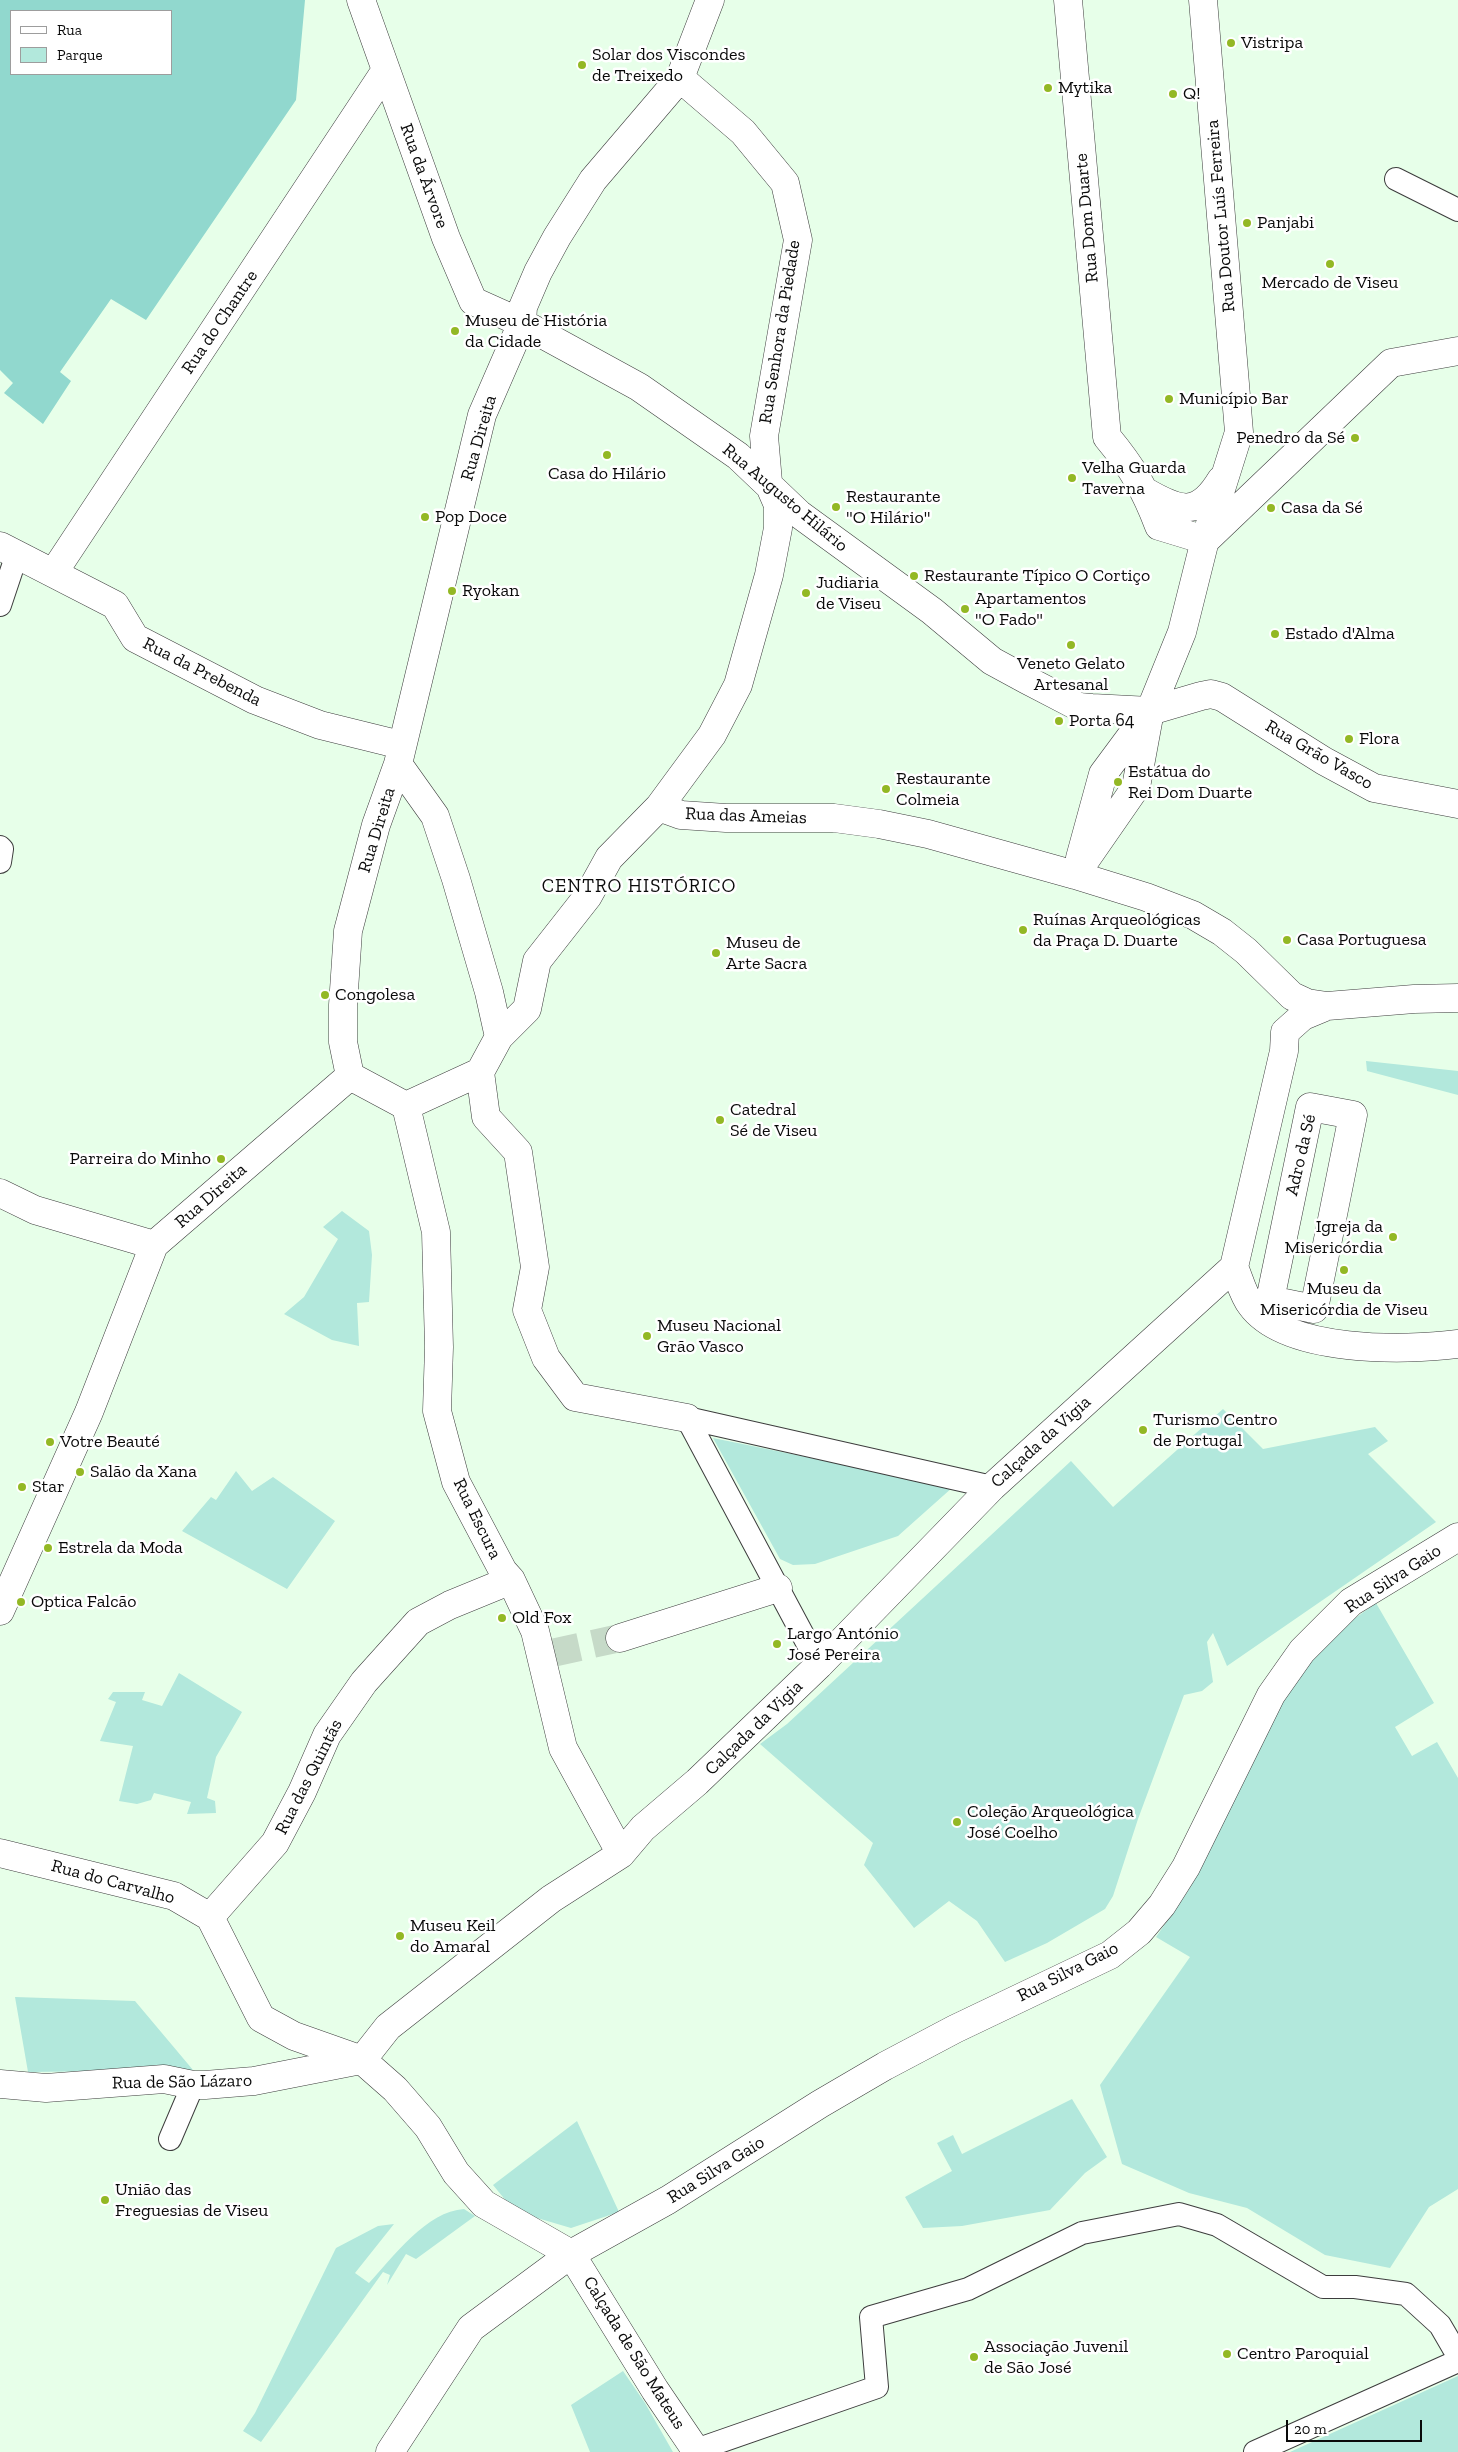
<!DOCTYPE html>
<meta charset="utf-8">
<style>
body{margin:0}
#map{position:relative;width:1458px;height:2452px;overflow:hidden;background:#e7ffe9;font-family:"Zilla Slab",serif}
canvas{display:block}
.legend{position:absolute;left:10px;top:10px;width:162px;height:65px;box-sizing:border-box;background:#fff;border:1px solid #9d9d9d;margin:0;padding:6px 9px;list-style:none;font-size:15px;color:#0a0a0a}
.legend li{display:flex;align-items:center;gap:10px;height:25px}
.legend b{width:25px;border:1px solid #9d9d9d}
.scale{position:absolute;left:1286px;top:2420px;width:136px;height:22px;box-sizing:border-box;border:2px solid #0a0a0a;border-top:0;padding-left:6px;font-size:15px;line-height:18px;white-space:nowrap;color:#0a0a0a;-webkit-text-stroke:4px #fff;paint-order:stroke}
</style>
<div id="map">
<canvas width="1458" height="2452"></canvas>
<ul class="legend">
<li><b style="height:6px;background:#fff"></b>Rua</li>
<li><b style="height:14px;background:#b2e8dc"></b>Parque</li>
</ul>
<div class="scale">20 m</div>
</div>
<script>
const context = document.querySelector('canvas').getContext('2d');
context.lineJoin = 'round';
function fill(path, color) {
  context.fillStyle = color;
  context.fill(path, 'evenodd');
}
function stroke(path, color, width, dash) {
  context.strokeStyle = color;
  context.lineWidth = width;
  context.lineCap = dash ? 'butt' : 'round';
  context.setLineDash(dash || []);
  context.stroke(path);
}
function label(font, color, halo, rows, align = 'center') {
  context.font = font + ' "Zilla Slab",serif';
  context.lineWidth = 5;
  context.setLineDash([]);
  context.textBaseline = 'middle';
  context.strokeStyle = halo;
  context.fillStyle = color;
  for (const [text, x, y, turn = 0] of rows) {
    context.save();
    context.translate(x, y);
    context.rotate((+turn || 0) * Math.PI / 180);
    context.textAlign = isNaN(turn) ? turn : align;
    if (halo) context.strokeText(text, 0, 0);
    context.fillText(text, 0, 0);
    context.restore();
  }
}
fill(new Path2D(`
 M1366 1061 1458 1071V1095L1367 1071Z
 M342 1211 369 1231 372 1255 369 1302 357 1303 359 1346 332 1340 284 1314 304 1297 338 1239 323 1227Z
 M1223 1409 1263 1449 1375 1427 1388 1441 1368 1454 1436 1522 1227 1666 1213 1633 1207 1642 1213 1682 1202 1691 1184 1695 1138 1819 1113 1896 1105 1909 1047 1943 1005 1962 977 1921 949 1901 914 1928 864 1865 873 1843 760 1744 787 1724 1071 1461 1113 1507Z
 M713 1438 953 1487 898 1536 815 1564 793 1565 780 1559Z
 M236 1471 252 1491 273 1477 335 1521 287 1589 182 1531 211 1497 216 1500Z
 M1376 1603 1434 1703 1395 1727 1412 1756 1437 1742 1458 1778V2189L1429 2207 1390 2268 1325 2255 1247 2208 1189 2193 1122 2164 1100 2085 1190 1957 1156 1937 1188 1891 1251 1755 1297 1677 1332 1635Z
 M179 1673 242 1712 216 1757 207 1798 215 1801 216 1813 187 1814 191 1802 154 1793 151 1800 137 1804 119 1801 133 1746 100 1741 116 1702 108 1699 113 1692H145L142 1700 162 1706Z
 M15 1997 135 2001 193 2070 28 2072Z
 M1072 2099 1107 2157 1085 2173 1050 2210 962 2226 923 2228 905 2197 952 2171 937 2143 953 2135 962 2154Z
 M577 2121 619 2212 571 2228 527 2215 507 2202 493 2185Z
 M464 2209 475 2216 416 2259 406 2254 387 2285 390 2275 383 2272 261 2442 243 2431 255 2413 336 2248 378 2226 394 2224 355 2273 369 2283C393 2257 427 2211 464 2209Z
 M623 2371 645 2403 673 2452H590L571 2405Z
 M1458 2376V2452H1290Z`), '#b2e8dc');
fill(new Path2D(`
 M0 0H305L296 100 146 320 111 299 60 372 71 381 43 424 4 393 13 383 0 370ZM11 11H171V74H11Z`), '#91d8ce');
stroke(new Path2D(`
 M552 1653 620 1638`), '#c6dac8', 28, [28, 14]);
const lane = new Path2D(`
 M1396 179 1458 210
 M0 605 17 554
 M0 847 2 849 0 862
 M687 1418 992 1487
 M687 1418 819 1665
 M170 2139 193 2085
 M696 2450 877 2387 871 2317 968 2289 1082 2233 1179 2214 1217 2225 1323 2287H1355L1406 2294 1440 2325 1458 2356
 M1255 2452 1458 2361`);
const street = new Path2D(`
 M361 0 446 238 473 301 522 323 639 387 738 456 799 514 932 611 992 661 1027 680 1079 707 1092 708 1150 711 1201 696 1211 694 1222 697 1324 761 1374 788 1458 804
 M1068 0 1107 437C1132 467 1145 489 1159 526L1205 540
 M1146 492C1179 511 1198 518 1221 480
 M1208 538 1391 363 1458 351
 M0 546 115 605 135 638 255 700 320 725 401 745
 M54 572 386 70
 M398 764 435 816 456 879 489 992 499 1037
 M659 807 712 735 738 685 769 575 778 528V505L768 482 764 436 798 240 785 183 743 132 680 78
 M1080 858 1103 774 1146 716
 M1075 875 1136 787 1150 711 1182 632 1205 540 1239 432 1203 0
 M480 1072 486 1117 518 1152 535 1267 527 1310 546 1358 575 1397 687 1418
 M350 1076 406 1106 436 1232 439 1347 437 1411 456 1482 503 1571 511 1580 535 1631 563 1748 621 1854
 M406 1106 480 1072 499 1037 527 1009 537 961 588 896 609 858 659 807 681 815 726 818H834L879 824 928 834 1075 875 1146 897 1193 915 1222 932 1246 951 1292 996 1307 1003 1327 1006
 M1310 1107 1353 1115 1314 1309 1270 1300Z
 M0 1193 35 1210 154 1245
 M1234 1267 1284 1051 1285 1032 1303 1016 1327 1006 1414 999 1458 998
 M1234 1267C1239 1278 1243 1295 1251 1305 1286 1353 1405 1351 1458 1344
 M0 1611 89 1412 154 1245 350 1076 343 1042V1005L348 931 376 825 398 764 482 415 522 323 523 307 538 272 557 237 593 180 680 78 710 0
 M620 1638 778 1588
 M0 1853 174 1896 210 1917 261 2018 294 2036 362 2060 395 2089 428 2127 456 2173 484 2204 571 2254 655 2390 697 2452
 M210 1917 275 1843 302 1792 327 1735 364 1682 418 1622 450 1605 511 1580
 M362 2060 388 2027 551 1899 621 1854 643 1828 697 1782 819 1665 992 1487 1234 1267
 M0 2084 46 2088 164 2079 193 2085H205L254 2081 361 2060
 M390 2452 471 2328 571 2254 668 2200 820 2104 885 2066 955 2029 1110 1955 1139 1932 1162 1905 1186 1867 1271 1695 1302 1651 1351 1602 1458 1537`);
stroke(lane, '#3d3d3d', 24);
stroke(street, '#3d3d3d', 29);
stroke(lane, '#fff', 22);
stroke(street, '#fff', 28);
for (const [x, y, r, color] of [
 [1231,43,5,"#93b824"],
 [582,65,5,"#93b824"],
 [1048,88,5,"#93b824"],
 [1173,94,5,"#93b824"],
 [1247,223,5,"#93b824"],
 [1330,264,5,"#93b824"],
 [455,331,5,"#93b824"],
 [1169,399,5,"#93b824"],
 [1355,438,5,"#93b824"],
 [607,455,5,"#93b824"],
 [1072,478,5,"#93b824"],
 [836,507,5,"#93b824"],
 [1271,508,5,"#93b824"],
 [425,517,5,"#93b824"],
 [914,576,5,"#93b824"],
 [452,591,5,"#93b824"],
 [806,593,5,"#93b824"],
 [965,609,5,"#93b824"],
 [1275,634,5,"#93b824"],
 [1071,645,5,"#93b824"],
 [1059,721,5,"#93b824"],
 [1349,739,5,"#93b824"],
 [1118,782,5,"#93b824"],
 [886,789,5,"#93b824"],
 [1023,930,5,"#93b824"],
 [1287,940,5,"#93b824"],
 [716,953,5,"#93b824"],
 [325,995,5,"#93b824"],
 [720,1120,5,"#93b824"],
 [221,1159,5,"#93b824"],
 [1393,1237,5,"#93b824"],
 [1344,1270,5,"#93b824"],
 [647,1336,5,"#93b824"],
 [1143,1430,5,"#93b824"],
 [50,1442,5,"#93b824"],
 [80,1472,5,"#93b824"],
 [22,1487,5,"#93b824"],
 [48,1548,5,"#93b824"],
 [21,1602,5,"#93b824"],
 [502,1618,5,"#93b824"],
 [777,1644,5,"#93b824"],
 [957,1822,5,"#93b824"],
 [400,1936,5,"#93b824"],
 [105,2200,5,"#93b824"],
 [1227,2354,5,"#93b824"],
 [974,2357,5,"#93b824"]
]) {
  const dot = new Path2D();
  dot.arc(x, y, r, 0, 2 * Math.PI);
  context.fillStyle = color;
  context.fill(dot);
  stroke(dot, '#fff', 2);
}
label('18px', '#0a0a0a', '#fff', [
 ["Vistripa",1241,43],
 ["Solar dos Viscondes",592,55],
 ["de Treixedo",592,76],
 ["Mytika",1058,88],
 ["Q!",1183,94],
 ["Panjabi",1257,223],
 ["Mercado de Viseu",1330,283,"center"],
 ["Museu de História",465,321],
 ["da Cidade",465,342],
 ["Município Bar",1179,399],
 ["Penedro da Sé",1345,438,"right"],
 ["Velha Guarda",1082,468],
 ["Taverna",1082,489],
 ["Casa do Hilário",607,474,"center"],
 ["Restaurante",846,497],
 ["\"O Hilário\"",846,518],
 ["Casa da Sé",1281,508],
 ["Pop Doce",435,517],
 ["Restaurante Típico O Cortiço",924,576],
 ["Judiaria",816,583],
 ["de Viseu",816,604],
 ["Ryokan",462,591],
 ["Apartamentos",975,599],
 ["\"O Fado\"",975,620],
 ["Estado d'Alma",1285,634],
 ["Veneto Gelato",1071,664,"center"],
 ["Artesanal",1071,685,"center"],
 ["Porta 64",1069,721],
 ["Flora",1359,739],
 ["Estátua do",1128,772],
 ["Rei Dom Duarte",1128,793],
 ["Restaurante",896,779],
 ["Colmeia",896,800],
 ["Ruínas Arqueológicas",1033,920],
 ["da Praça D. Duarte",1033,941],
 ["Casa Portuguesa",1297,940],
 ["Museu de",726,943],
 ["Arte Sacra",726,964],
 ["Congolesa",335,995],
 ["Catedral",730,1110],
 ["Sé de Viseu",730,1131],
 ["Parreira do Minho",211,1159,"right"],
 ["Igreja da",1383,1227,"right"],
 ["Misericórdia",1383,1248,"right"],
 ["Museu da",1344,1289,"center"],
 ["Misericórdia de Viseu",1344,1310,"center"],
 ["Museu Nacional",657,1326],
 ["Grão Vasco",657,1347],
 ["Turismo Centro",1153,1420],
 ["de Portugal",1153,1441],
 ["Votre Beauté",60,1442],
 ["Salão da Xana",90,1472],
 ["Star",32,1487],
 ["Estrela da Moda",58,1548],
 ["Optica Falcão",31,1602],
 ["Old Fox",512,1618],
 ["Largo António",787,1634],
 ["José Pereira",787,1655],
 ["Coleção Arqueológica",967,1812],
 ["José Coelho",967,1833],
 ["Museu Keil",410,1926],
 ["do Amaral",410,1947],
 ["União das",115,2190],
 ["Freguesias de Viseu",115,2211],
 ["Associação Juvenil",984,2347],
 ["de São José",984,2368],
 ["Centro Paroquial",1237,2354]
], 'left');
label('18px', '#0a0a0a', '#fff', [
 ["Rua da Árvore",424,176,70],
 ["Rua Doutor Luís Ferreira",1221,216,-95],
 ["Rua Dom Duarte",1087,218,-95],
 ["Rua do Chantre",220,322,-56],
 ["Rua Senhora da Piedade",780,332,-81],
 ["Rua Direita",479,438,-74],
 ["Rua Augusto Hilário",785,498,40],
 ["Rua da Prebenda",202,672,27],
 ["Rua Grão Vasco",1319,755,30],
 ["Rua das Ameias",746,816,2],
 ["Rua Direita",377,830,-73],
 ["Adro da Sé",1301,1155,-77],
 ["Rua Direita",211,1196,-41],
 ["Calçada da Vigia",1041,1442,-42],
 ["Rua Escura",477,1519,64],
 ["Rua Silva Gaio",1393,1579,-33],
 ["Calçada da Vigia",754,1728,-44],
 ["Rua das Quintãs",309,1777,-63],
 ["Rua do Carvalho",113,1882,15],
 ["Rua Silva Gaio",1068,1972,-27],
 ["Rua de São Lázaro",182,2082,-1],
 ["Rua Silva Gaio",716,2170,-32],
 ["Calçada de São Mateus",634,2353,58]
]);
context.letterSpacing = '1px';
label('19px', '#0a0a0a', '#fff', [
 ["CENTRO HISTÓRICO",639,887]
]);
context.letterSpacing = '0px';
</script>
